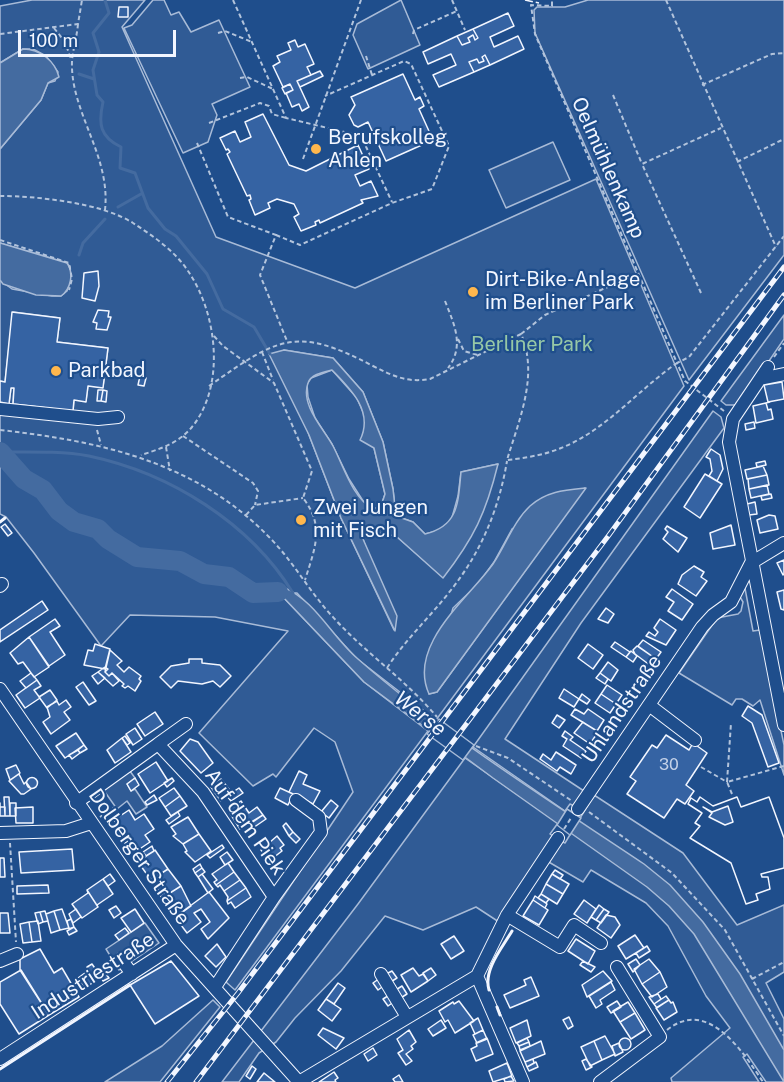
<!DOCTYPE html>
<meta charset="utf-8">
<style>
body{margin:0}
#map{position:relative;width:784px;height:1082px;overflow:hidden;background:#1f4e8c;font-family:"Public Sans",sans-serif}
canvas{display:block}
.scale{position:absolute;left:18px;top:30px;width:158px;height:27px;box-sizing:border-box;border:3px solid #f2f6ff;border-top:0;padding-left:8px;font-size:18px;line-height:21px;white-space:nowrap;color:#f2f6ff;-webkit-text-stroke:4px #1f4e8c;paint-order:stroke}
</style>
<div id="map">
<canvas width="784" height="1082"></canvas>
<div class="scale">100 m</div>
</div>
<script>
const context = document.querySelector('canvas').getContext('2d');
context.lineJoin = 'round';
function fill(path, color) {
  context.fillStyle = color;
  context.fill(path, 'evenodd');
}
function stroke(path, color, width, dash) {
  context.strokeStyle = color;
  context.lineWidth = width;
  context.lineCap = dash ? 'butt' : 'round';
  context.setLineDash(dash || []);
  context.stroke(path);
}
function label(font, color, halo, rows, align = 'center') {
  context.font = font + ' "Public Sans",sans-serif';
  context.lineWidth = 4.5;
  context.setLineDash([]);
  context.textBaseline = 'middle';
  context.strokeStyle = halo;
  context.fillStyle = color;
  for (const [text, x, y, turn = 0] of rows) {
    context.save();
    context.translate(x, y);
    context.rotate((+turn || 0) * Math.PI / 180);
    context.textAlign = isNaN(turn) ? turn : align;
    if (halo) context.strokeText(text, 0, 0);
    context.fillText(text, 0, 0);
    context.restore();
  }
}
const built = new Path2D(`
 M32 0H145L122 27 216 237 355 288 596 179 684 386 436 720 356 658 297 593H255L283 597 364 682 428 731 235 990 226 982 353 792 335 742 314 728 276 777 273 774 253 786 199 733 288 631 215 617 130 615 101 646 34 553 6 517 0 514V461L23 477 10 455 0 448V402L9 404 11 388H14L13 404 73 411 74 400 86 401 88 386 103 387 108 348 57 342 60 318 13 312 5 382 0 381V280L12 289 52 296H61L67 291 70 279V267L67 263 0 243V149L41 100 48 83 55 81 58 72 46 56 33 49H23L0 63V6ZM284 350 333 358 363 392 383 442 393 489 396 516 413 522 425 534 440 530 451 521 458 496 461 472 498 464 443 577 396 536 365 530 363 539 394 630 341 518 309 435ZM585 488 437 692 429 694 453 608 478 584 494 562 512 529Z
 M153 0H164L171 15 179 12 191 32 219 20 250 87 212 104 217 115 208 142 183 153 124 28 132 25Z
 M401 0 420 45 368 69 353 35 357 24Z
 M588 0H784V255L689 380 535 33 534 10 537 7H565Z
 M553 142 570 180 506 208 489 170Z
 M784 315V339L739 405H726L721 401Z
 M332 370 357 398 366 419V442L374 448 385 494 381 506 373 509 365 504 349 479 332 444 315 418 308 397 307 384 311 378Z
 M713 411 721 417 724 428 581 623 505 739 584 791 574 806 570 804 565 811 473 747Z
 M744 583 753 631 760 630 784 745V775L760 700 753 706 742 699H736L732 705 679 673 717 618 738 614 741 611 743 602 737 592Z
 M465 758 558 823 550 834 553 836 499 922 476 907 423 930 385 916 341 971 295 1018 276 1042 259 1053 239 1082H222L358 904Z
 M127 767 135 778 127 784 131 791 135 789 147 807 136 814 127 801 117 809 100 785Z
 M594 795 683 853 737 925 784 905V972L766 983 784 1019V1082H766L747 1054 743 1057 759 1082H672L671 1078 730 1028 706 996 668 926 646 903 591 870 583 882 547 861 561 841 565 843Z
 M145 923 159 943 119 970 106 949Z
 M213 1000 220 1007 160 1082H105L162 1046Z`);
fill(built, '#305b95');
stroke(built, '#a8bbd7', 1.5);
const water = new Path2D(`
 M23 49C40 49 55 61 59 77L48 83 41 100 0 149V63Z
 M0 243 67 263C74 273 71 289 61 296L36 295 3 284 0 280Z
 M284 350 333 358 363 392 383 442 393 489 396 516 413 522 425 534C459 526 458 502 461 472L498 464C486 513 474 538 443 578L396 536 365 531 363 539 397 616 395 631 341 518 309 435 269 354ZM332 370C351 389 374 412 360 440L374 448 385 494 381 506 373 509C352 497 344 467 333 446 324 429 300 405 308 383 311 374 324 372 332 370Z
 M0 448 10 455 24 479 0 461Z
 M586 488 437 692 429 694C407 645 468 599 493 564 506 545 513 522 530 506 547 491 565 490 586 488Z
 M283 587C315 600 332 637 358 659 446 736 547 799 644 864L670 885 703 922 740 974 784 1050V1082L694 934 669 906 647 887 493 778 364 682 283 597 253 593Z`);
fill(water, '#446ba0');
stroke(water, '#a8bbd7', 1.5);
const pier = new Path2D(`
 M439 719 474 745 463 760 427 734Z
 M567 809 581 818 570 835 557 825Z`);
fill(pier, '#1f4e8c');
stroke(pier, '#a8bbd7', 1.5);
stroke(new Path2D(`
 M105 0 109 13 93 33 99 52 93 70 97 95 103 102C98 124 100 137 121 147L120 168 135 173 148 208 165 229 176 236 207 274 223 309 254 327 270 354
 M79 74 94 79
 M118 207 141 194
 M79 255 83 243 105 219
 M3 452C31 452 62 451 89 456 170 473 250 523 293 593`), '#446ba0', 3);
stroke(new Path2D(`
 M0 452 24 479 43 490 59 511 74 522 98 529 108 539 137 557 180 561 204 574 229 577 253 593 278 592`), '#446ba0', 20);
const building = new Path2D(`
 M119 7H128V17H118Z
 M508 13 514 26 490 37 494 47 518 36 524 49 490 65 485 55 482 57 484 61 479 63 477 59 469 62 474 72 439 87 433 75 456 65 451 54 428 64 423 52 457 36 462 45 470 42 468 38 473 35 475 40 478 38 473 29Z
 M473 29 478 38 475 40 473 35 468 38 470 42 462 45 457 36Z
 M295 40 298 47 305 44 314 64 307 67 311 75 297 81 309 107 302 111 299 104 292 107 286 93 293 90 290 84 283 87 273 66 280 62 277 56 291 50 288 43Z
 M485 55 490 65 474 72 469 62 477 59 479 63 484 61 482 57Z
 M320 71 323 76 300 87 297 81Z
 M403 74 415 100 420 97 424 106 419 109 433 140 386 161 368 122 358 127 354 125 349 115 355 105 351 97Z
 M290 84 293 90 285 94 282 88Z
 M263 114 289 165 306 171 358 145 369 169 355 175 360 186 371 181 378 196 361 200 363 203 320 223 319 220 315 222 316 225 301 231 294 217 299 214 294 204 277 199 268 203 270 208 255 215 249 200 251 199 250 195 247 196 227 154 230 152 228 149 226 150 220 138 235 131 240 142 251 137 245 122Z
 M98 271 99 286 95 301 82 298 84 273Z
 M98 310 109 311 108 317H111L107 330 96 329 97 323 93 322Z
 M12 312 60 318 57 342 108 348 103 388 88 386 86 402 74 400 73 411 13 404 14 388H11L9 404 0 402V381L5 382Z
 M140 376 146 378 144 386 138 385Z
 M782 382 784 399 768 402 764 385Z
 M98 390H103L101 401H97Z
 M103 390 107 391 106 402 101 401Z
 M770 402 766 403 768 410 771 409 773 419 756 423 753 406Z
 M754 422 755 428 746 430 745 424Z
 M711 449 720 455 723 469 717 481 709 476 712 471 710 459 706 457Z
 M765 461 766 465 757 467 756 463Z
 M763 466 767 475 747 479 745 470Z
 M705 474 722 484 700 518 684 507Z
 M767 475 769 485 749 489 748 479Z
 M767 485 769 494 751 498 749 489Z
 M771 494 772 498 762 500 761 496Z
 M755 502 757 514 749 515 747 504Z
 M769 515 775 516 778 529 760 533 757 520Z
 M5 524 12 533 8 536 1 527Z
 M731 525 735 545 713 549 710 533Z
 M667 526 687 538 678 552 663 539 668 532 665 529Z
 M784 560V574L783 575 777 563Z
 M694 566 704 572 701 577 707 581 696 596 678 584 682 575Z
 M672 589 693 604 682 620 668 611 674 602 666 597Z
 M784 590V610L781 609 777 592Z
 M42 601 48 610 0 642V630Z
 M606 608 614 614 608 623 598 619Z
 M55 619 60 626 50 632 65 655 49 666 29 637Z
 M660 619 676 630 666 645 646 636 649 632 655 636 658 632 654 628Z
 M29 637 49 667 34 677 23 662 18 664 10 653Z
 M643 640 661 652 656 659 638 646Z
 M615 642 630 652 626 657 611 647Z
 M95 644 110 649 105 669 84 665 88 650 93 651Z
 M588 644 603 655 593 669 578 658Z
 M637 646 656 659 651 666 635 654 633 650Z
 M110 650 122 661 117 665 124 672 129 667 141 676 139 679 141 681 135 691 128 686 125 688 122 686 124 684 112 673 109 676 105 672Z
 M631 651 637 656 633 662 626 657Z
 M189 659H202V663L220 665 231 676 220 687 213 681 202 684 178 681 171 688 160 677 171 666 189 663Z
 M608 662 618 670 611 681 600 673Z
 M105 667 108 669 105 672 109 676 112 673 119 681 113 686 98 672Z
 M98 672 105 678 98 684 92 676Z
 M31 673 37 680 26 688 20 681Z
 M600 673 608 679 605 684 596 678Z
 M37 680 41 686 34 690 40 698 25 708 16 695Z
 M83 682 96 701 89 705 76 687Z
 M607 685 622 695 616 704 601 694Z
 M564 689 579 699 574 707 559 698Z
 M50 690 57 700 47 708 39 697Z
 M582 694 590 700 587 704 579 699Z
 M601 694 616 704 610 713 595 703Z
 M66 700 71 707 64 712 70 720 51 734 43 722 50 717 47 707 57 701 59 705Z
 M748 706 762 715 779 763 768 767 752 723 742 716Z
 M575 709 584 714 588 709 604 720 597 731 571 715Z
 M155 712 163 724 145 736 137 724Z
 M557 715 565 720 559 728 552 723Z
 M583 722 598 732 590 744 574 733Z
 M135 728 142 739 133 745 126 734Z
 M565 731 573 737 570 740 586 751 581 758 563 746 567 739 562 736Z
 M76 733 84 745 65 758 56 746Z
 M666 735 689 750 693 743 707 753 686 785 694 791 685 804 677 799 664 818 627 794 636 781 630 777 652 745 657 748Z
 M125 736 130 743 127 745 122 738Z
 M122 738 131 752 115 763 107 750Z
 M190 739 198 742 213 763 201 773 180 751Z
 M84 745 87 749 80 753 78 750Z
 M78 750 80 753 72 759 69 755Z
 M556 752 576 765 571 774 560 767 557 771 540 759 543 754 551 760Z
 M156 762 168 781 150 793 138 774Z
 M16 765 20 773 10 780 6 769Z
 M299 771 307 775 303 784 320 791 313 804 289 792Z
 M19 774 24 784 26 782 31 789 24 794H21L9 781Z
 M26.5 783a5.5 5.5 0 1 1 11 0a5.5 5.5 0 1 1-11 0Z
 M135 778 139 785 131 791 127 784Z
 M172 778 174 781 167 787 164 783Z
 M221 779 232 793 221 801 211 787Z
 M174 788 180 796 165 807 159 798Z
 M239 788 243 793 231 801 227 796Z
 M280 788 293 794 288 805 275 798Z
 M154 795 157 800 147 805 145 802Z
 M180 796 187 806 171 816 165 807Z
 M4 797H9L10 816H5Z
 M700 797 713 806 737 797 741 807 769 797 784 838V868L761 874 762 877H768L770 889 756 894 758 900 746 904 731 863 690 838 700 826 695 823 702 813 688 804 691 798 697 802ZM728 806 733 822 725 825 709 817 712 813 703 807 712 812Z
 M700 797 713 806 737 797 741 807 769 797 784 838V868L761 874 762 877H768L770 889 756 894 758 900 746 904 731 863 690 838 700 826 695 823 702 813 688 804 691 798 697 802Z
 M331 800 338 806 329 818 321 812Z
 M241 801 249 813 257 807 263 815 240 829 228 810Z
 M0 803V807H5V816H0Z
 M10 803H16V816H10Z
 M33 807V823H16L15 808Z
 M129 810 135 820 144 814 154 829 145 835 150 842 132 854 125 843 129 840 114 820Z
 M178 812 180 816 169 824 166 820Z
 M263 815 266 819 250 830 247 826Z
 M188 817 199 834 183 844 173 836 176 834 171 827Z
 M286 823 293 832 289 836 283 826Z
 M293 832 300 839 296 843 289 836Z
 M199 834 211 851 195 862 185 852 187 851 183 844Z
 M277 836 284 845 280 848 282 851 269 861 261 850Z
 M222 845 224 848 210 858 207 855Z
 M152 846 154 851 146 856 143 852Z
 M72 849 74 870 21 873 19 852Z
 M155 850 168 869 151 880 138 862Z
 M227 852 233 860 225 865 220 857Z
 M0 858H4L5 877H0Z
 M228 863 234 872 216 885 214 882 217 880 212 874Z
 M200 864 202 868 195 873 193 869Z
 M202 868 205 872 198 877 195 873Z
 M168 869 181 886 162 898 160 895 165 892 163 888 159 891 151 880Z
 M555 870 563 875 560 879 552 874Z
 M234 872 240 880 224 891 220 885 218 887 216 885Z
 M110 874 115 881 108 886 103 879Z
 M202 874 213 889 208 893 198 877Z
 M552 874 569 884 563 894 546 884Z
 M103 879 113 894 97 905 98 907 87 890Z
 M240 880 246 888 227 901 228 897 224 891Z
 M546 884 563 894 557 904 541 894Z
 M48 885 49 893 17 894V886Z
 M181 886 191 906 176 917 169 906 173 903 169 897 164 900 162 898Z
 M246 888 251 897 235 908 231 902 228 904 227 901Z
 M87 890 98 907 82 918 72 904 88 893Z
 M209 892 229 918 208 939 201 929 210 922 201 909 194 913 201 922 187 933 175 917Z
 M541 894 549 899 546 903 538 898Z
 M535 896 547 904 545 908 533 900Z
 M533 900 548 910 539 925 523 916Z
 M584 900 596 909 587 923 574 914Z
 M599 905 604 909 596 920 591 917Z
 M116 906 121 913 114 918 109 910Z
 M62 909 69 928 60 930 54 911Z
 M76 909 81 917 73 923 69 914Z
 M135 909 144 923 131 932 121 918Z
 M604 909 609 912 601 923 596 920Z
 M45 911 48 921 43 922 40 912Z
 M54 911 60 930 51 933 46 914Z
 M40 912 43 922 38 924 35 913Z
 M0 913H8L10 933H0Z
 M606 915 615 917 620 925 611 938 597 928Z
 M71 919 74 927 69 929 67 921Z
 M38 921 41 941 32 942 29 922Z
 M29 922 32 942 23 943 20 924Z
 M74 927 77 931 69 935 67 931Z
 M125 928 129 933 119 940 115 935Z
 M635 935 644 948 626 959 618 946Z
 M454 936 464 951 451 959 441 944Z
 M576 939 595 951 588 964 568 951Z
 M217 944 226 957 216 967 205 956Z
 M647 946 650 951 639 958 636 953Z
 M40 949 54 973 62 968 79 997 49 1015 20 970V959Z
 M636 959 640 965 633 972 628 964Z
 M649 959 660 972 642 984 634 969Z
 M171 961 199 996 155 1024 130 985Z
 M583 961 595 967 591 972 580 965Z
 M92 964 101 977 85 988 78 978 89 970 87 967Z
 M413 968 419 976 423 974 428 981 411 992 401 975Z
 M431 968 436 975 428 981 423 973Z
 M102 969 109 978 103 981 98 972Z
 M21 970 49 1015 19 1034 0 1004V982Z
 M392 971 397 978 389 983 384 975Z
 M603 971 612 981 587 997 582 985Z
 M660 972 667 987 652 997 642 984Z
 M531 977 539 996 510 1008 504 995 526 985 524 980Z
 M380 978 385 985 378 990 373 983Z
 M611 982 615 990 600 1000 602 1004 596 1008 589 996Z
 M338 983 345 988 334 1004 326 999Z
 M402 986 407 994 399 999 394 991Z
 M391 994 395 1001 388 1006 383 999Z
 M658 994 661 999 654 1004 649 997Z
 M666 996 669 1000 657 1008 654 1004Z
 M326 999 341 1009 332 1021 318 1010Z
 M669 1000 671 1003 673 1002 677 1012 664 1020 656 1008Z
 M459 1001 474 1021 455 1033 448 1020 445 1022 439 1011 453 1002 454 1004Z
 M617 1001 621 1007 611 1013 607 1007Z
 M628 1002 635 1013 620 1022 613 1011Z
 M635 1013 645 1030 631 1039 620 1022Z
 M569 1017 573 1026 568 1029 563 1020Z
 M478 1018 483 1030 475 1034 470 1023Z
 M441 1020 446 1028 433 1036 428 1029Z
 M527 1020 531 1036 516 1043 510 1028Z
 M323 1028 344 1038 336 1049 318 1035Z
 M409 1030 416 1042 411 1046 413 1049 406 1054 412 1061 406 1065 398 1053 403 1050 397 1039Z
 M483 1030 487 1039 477 1043 473 1035Z
 M605 1036 615 1054 602 1060 594 1041Z
 M487 1038 493 1054 476 1061 471 1049 477 1046 476 1043Z
 M527 1038 529 1042 519 1046 517 1043Z
 M619 1044a6 6 0 1 1 12 0a6 6 0 1 1-12 0Z
 M541 1041 545 1054 525 1062 520 1051Z
 M594 1041 602 1060 590 1066 581 1047Z
 M529 1042 530 1046 520 1050 519 1046Z
 M619 1043 623 1052 615 1056 612 1046Z
 M373 1048 377 1055 368 1061 364 1054Z
 M533 1059 534 1063 527 1067 525 1062Z
 M586 1059 592 1067 586 1070 582 1061Z
 M536 1062 538 1067 529 1071 527 1067Z
 M507 1063 512 1076 493 1082 489 1071Z
 M252 1066 256 1069 250 1079 246 1076Z
 M334 1072 338 1078 335 1080 336 1082H319Z
 M264 1073 275 1082H257Z
 M399 1075 403 1082H395L393 1079Z
 M511 1076 514 1081 505 1082 504 1079Z`);
fill(building, '#3563a3');
stroke(building, '#f2f6ff', 1.5);
const minor = new Path2D(`
 M768 367 733 419 729 442 784 725
 M760 379 784 374
 M0 409 98 419 118 417
 M0 586 2 584
 M0 689 176 945 299 1082 477 976 507 915 558 838
 M649 705 695 740
 M158 744 186 724
 M76 803 158 744 203 792 274 897 215 987
 M578 809 702 627 713 615 731 602 751 563 784 543
 M0 833 66 831 91 823
 M274 897 321 832 319 817 296 800
 M507 915 560 947 574 925 601 943
 M121 959 132 974
 M0 961 17 954
 M381 974 407 1017
 M477 976 523 1082
 M0 1059 176 945
 M600 1082 660 1037 617 967`);
stroke(minor, '#f2f6ff', 14);
stroke(new Path2D(`
 M233 0 286 118 361 136 392 202
 M452 0 465 30
 M666 0 776 247
 M78 24C77 36 73 49 72 61 70 112 111 155 105 210
 M54 28 65 42 71 59
 M218 33 225 31 252 42
 M0 34 78 24 82 0
 M413 34 414 30 457 11
 M366 56 372 75
 M240 78 247 77 273 89
 M702 85 772 54 784 53
 M613 95 642 164
 M209 123 260 103 269 106 272 114 286 118
 M197 143 228 217 276 235 260 275 287 341
 M303 159 361 0
 M737 162 784 139
 M0 196C37 196 102 203 133 223 153 236 175 251 188 271 217 313 226 385 192 427 179 443 160 449 141 455
 M276 235 300 245 392 203 432 189 449 146 411 64 404 61 325 96
 M0 240 69 263 72 279 69 290
 M701 293 642 164 721 128
 M445 301C454 324 465 346 448 368
 M521 334 545 315 639 273
 M214 336 223 346 274 383 312 471 303 498C325 526 315 548 305 580
 M458 339 464 351 478 355
 M262 352 273 380
 M774 357 784 343
 M209 386C278 338 295 325 373 366 393 376 407 383 430 379L521 334C539 375 519 420 507 460 525 458 544 455 561 448 605 431 639 389 677 363L535 34 531 5 552 6V0
 M724 411 685 381 677 363 689 357 784 236
 M0 430C100 441 196 462 269 537 293 561 309 591 332 616 364 652 405 679 437 717
 M97 430 101 445
 M183 436 253 483 258 491 255 505
 M166 447 170 471
 M246 515 255 505 303 498
 M387 668C405 640 430 617 451 590 481 552 499 509 507 461
 M476 746 508 758 572 801
 M701 767 727 782 731 723
 M732 794 727 782 784 766
 M589 812 672 873 725 930 784 1036
 M100 817 115 807
 M564 829 571 818
 M10 843 16 942
 M752 979 784 962
 M667 1030C708 997 743 1052 763 1082`), '#b3c4dc', 2, [4.5, 3]);
stroke(minor, '#1f4e8c', 12);
const rail = new Path2D(`
 M167 1082 238 993 784 267
 M196 1082 609 535 784 295`);
stroke(rail, '#f2f6ff', 5);
stroke(rail, '#1f4e8c', 3, [9]);
stroke(new Path2D(`
 M525 0 539 3`), '#f2f6ff', 1.5, [8, 3]);
stroke(new Path2D(`
 M0 522 5 518
 M489 990C483 970 502 948 512 931
 M497 1007 500 1015
 M0 1069 130 985`), '#f2f6ff', 3);
for (const [x, y, r, color] of [
 [316,149,6,"#ffb74d"],
 [473,292,6,"#ffb74d"],
 [56,371,6,"#ffb74d"],
 [301,520,6,"#ffb74d"]
]) {
  const dot = new Path2D();
  dot.arc(x, y, r, 0, 2 * Math.PI);
  context.fillStyle = color;
  context.fill(dot);
  stroke(dot, '#1f4e8c', 2);
}
label('16px', '#c3d1e8', null, [
 ["30",669,765]
]);
label('20px', '#f2f6ff', '#1f4e8c', [
 ["Berufskolleg",328,138],
 ["Ahlen",328,161],
 ["Dirt-Bike-Anlage",485,280],
 ["im Berliner Park",485,303],
 ["Parkbad",68,371],
 ["Zwei Jungen",313,508],
 ["mit Fisch",313,531]
], 'left');
label('20px', '#f2f6ff', '#1f4e8c', [
 ["Oelmühlenkamp",608,168,66],
 ["Uhlandstraße",622,709,-56],
 ["Auf dem Piek",245,822,55],
 ["Dolberger Straße",139,857,55],
 ["Industriestraße",93,976,-33]
]);
label('20px', '#97c8a6', '#1f4e8c', [
 ["Berliner Park",532,345]
]);
label('italic 21px', '#f2f6ff', '#1f4e8c', [
 ["Werse",420,714,38]
]);
</script>
